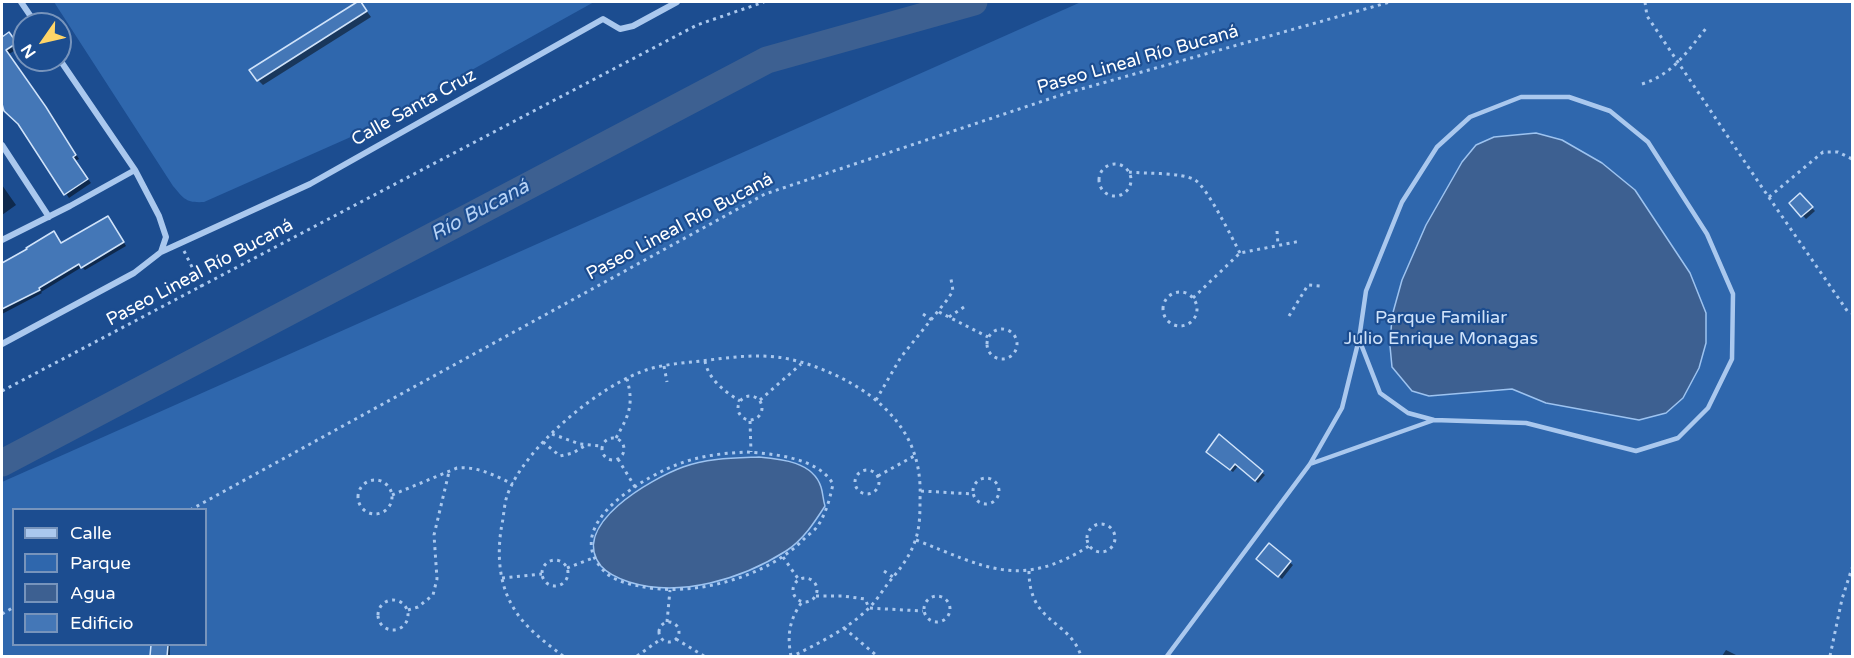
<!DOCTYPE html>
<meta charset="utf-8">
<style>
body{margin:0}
#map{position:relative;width:1854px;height:658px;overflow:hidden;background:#1c4d90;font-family:"Varela Round",sans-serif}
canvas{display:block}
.frame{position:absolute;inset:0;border:3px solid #fff;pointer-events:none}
.legend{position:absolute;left:12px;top:508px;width:195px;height:138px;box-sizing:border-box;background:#1c4d90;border:2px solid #7794bc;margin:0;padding:8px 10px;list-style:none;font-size:18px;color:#fff}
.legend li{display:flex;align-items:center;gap:12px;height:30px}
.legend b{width:30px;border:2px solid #7794bc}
.north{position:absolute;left:12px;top:12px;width:60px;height:60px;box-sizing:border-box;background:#1c4d90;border:2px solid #7794bc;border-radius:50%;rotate:236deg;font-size:16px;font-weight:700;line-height:24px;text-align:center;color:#fff}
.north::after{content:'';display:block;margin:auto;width:21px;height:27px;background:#ffd568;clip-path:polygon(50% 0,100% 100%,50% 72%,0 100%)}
</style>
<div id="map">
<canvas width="1854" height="658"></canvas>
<div class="frame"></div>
<ul class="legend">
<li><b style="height:8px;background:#aac8ee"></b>Calle</li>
<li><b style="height:16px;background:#2f67ad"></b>Parque</li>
<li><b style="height:16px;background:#3d6091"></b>Agua</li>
<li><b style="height:16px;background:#4477b7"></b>Edificio</li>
</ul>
<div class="north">N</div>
</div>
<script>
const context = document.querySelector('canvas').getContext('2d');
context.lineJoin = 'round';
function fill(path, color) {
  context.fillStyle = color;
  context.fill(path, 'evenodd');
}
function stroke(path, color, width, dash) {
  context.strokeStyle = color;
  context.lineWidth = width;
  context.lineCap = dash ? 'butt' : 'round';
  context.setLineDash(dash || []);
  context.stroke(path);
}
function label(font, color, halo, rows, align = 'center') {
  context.font = font + ' "Varela Round",sans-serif';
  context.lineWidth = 4.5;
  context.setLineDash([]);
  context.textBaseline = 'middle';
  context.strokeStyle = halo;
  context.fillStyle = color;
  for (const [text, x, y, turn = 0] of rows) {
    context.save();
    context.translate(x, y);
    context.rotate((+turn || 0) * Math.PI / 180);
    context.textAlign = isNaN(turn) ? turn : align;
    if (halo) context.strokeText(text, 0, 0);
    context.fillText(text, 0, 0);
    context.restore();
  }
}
fill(new Path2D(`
 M54 2H594L353 136 204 202C186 203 184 199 173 186Z
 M1081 2H1852V656H2V482ZM14 510H206V644H14Z`), '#2f67ad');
const water = new Path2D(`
 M1536 133 1562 140 1602 163 1635 190 1690 273 1706 313V343L1699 368 1683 398 1666 413 1639 420 1546 403 1512 389 1429 396 1412 391 1392 367 1390 346 1392 316 1402 280 1426 225 1462 162 1476 145 1494 137Z
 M759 457C782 459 813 462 821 487 823 493 823 500 825 506 814 523 803 540 786 551 742 579 680 598 629 582 620 579 608 574 601 566 568 525 653 478 683 467 707 458 734 458 759 457Z`);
fill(water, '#3d6091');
stroke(water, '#9dc3f0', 1.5);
fill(new Path2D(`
 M360 2 371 17 263 85 258 80 251 70Z
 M2 35 3 37H13L19 48 9 54 50 112 79 159 75 161 91 183 69 198 20 124 5 110 2 99Z
 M2 185 16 205 2 215Z
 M1800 195 1815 211 1806 219 1791 203Z
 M108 217 126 246 85 270 82 267 41 292 42 293 2 314V264L29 250 54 233 62 244Z
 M1210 455 1244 458 1265 475 1258 483 1238 466 1233 472Z
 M1270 546 1293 565 1282 579 1261 562Z
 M152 644H170V656H153Z
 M1726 650 1738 656H1722Z`), '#0007');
stroke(new Path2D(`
 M2 463 767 60 974 2`), '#3d6091', 27);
const building = new Path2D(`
 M357 2H361L367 11 257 81 249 70Z
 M9 32 17 43 6 50 46 107 76 155 73 157 88 179 64 195 18 124 4 111 2 104V37Z
 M1800 193 1813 207 1801 217 1789 203Z
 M108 216 124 242 81 268 79 264 39 288 40 290 2 309V263L27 249 26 248 54 231 61 243Z
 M1219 434 1263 471 1255 481 1235 464 1230 470 1206 452Z
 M1269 543 1291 561 1278 577 1256 559Z
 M151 645H168L167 657 150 656Z`);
fill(building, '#4477b7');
stroke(building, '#d0e3fa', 1.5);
stroke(new Path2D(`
 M1645 2 1647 16 1759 183 1848 312 1852 313
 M1642 84C1674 74 1687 51 1708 26
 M1099 180a16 16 0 1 1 32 0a16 16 0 1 1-32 0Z
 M1129 172C1146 174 1181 172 1195 180 1207 187 1232 238 1240 253
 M1769 197 1823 152H1838L1852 159
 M1277 231 1278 245
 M184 251 202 287
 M1163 309a17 17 0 1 1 34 0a17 17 0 1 1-34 0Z
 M1193 298 1240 253 1301 241
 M939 312 988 337
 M923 314 932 320
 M1289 316 1308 285 1320 286
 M949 317 967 305
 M987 344a15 15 0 1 1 30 0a15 15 0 1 1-30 0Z
 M705 361C708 379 725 392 740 401
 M664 366 667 382
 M2 391 697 25 764 2
 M738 408a12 12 0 1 1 24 0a12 12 0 1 1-24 0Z
 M760 400 801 364
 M876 400 901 357 947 300 953 291 951 279
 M750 421 751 452
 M552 434 580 444 602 446
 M602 449a11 11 0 1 1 22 0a11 11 0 1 1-22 0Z
 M616 438C629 415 634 405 627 379
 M543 442 560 456 573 453 586 445
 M747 452C775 454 818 458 833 484 830 498 826 514 817 527 814 531 808 535 804 539 766 578 691 598 639 586 628 584 614 580 606 573 556 526 646 475 684 462 705 455 726 453 747 452Z
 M618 459 635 487
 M855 482a12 12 0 1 1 24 0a12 12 0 1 1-24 0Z
 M878 476 916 455
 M973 491a13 13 0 1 1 26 0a13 13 0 1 1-26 0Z
 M358 497a17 17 0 1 1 34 0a17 17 0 1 1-34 0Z
 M921 491 973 494
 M392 495 457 468C478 466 495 476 513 484
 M190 510 765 194 1067 93 1390 2
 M1087 538a14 14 0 1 1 28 0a14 14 0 1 1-28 0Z
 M916 540C985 567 1020 590 1089 546
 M783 557 799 580
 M542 573a13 13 0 1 1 26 0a13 13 0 1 1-26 0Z
 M567 568 593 558
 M884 571 893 577
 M1029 571C1029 624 1069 619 1081 656
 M793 590a12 12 0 1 1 24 0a12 12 0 1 1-24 0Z
 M502 578 542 574
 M924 609a13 13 0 1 1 26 0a13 13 0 1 1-26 0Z
 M816 596H843L865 599 869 608 923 611
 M378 615a15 15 0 1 1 30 0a15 15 0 1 1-30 0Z
 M408 610 418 607 433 595 437 579 434 535 449 472
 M2 614 14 607
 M667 622 670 590
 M659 632a10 10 0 1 1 20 0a10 10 0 1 1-20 0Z
 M844 628 877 656
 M676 639 704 656
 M563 656C545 642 525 628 513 607 498 582 497 551 502 524 504 515 504 505 507 496 524 447 601 384 649 369 666 364 684 363 701 361 726 358 751 354 777 357 809 361 847 378 872 397 907 425 922 456 920 500 920 512 920 526 916 538 911 555 901 568 889 582 883 590 877 600 869 608 848 629 819 643 793 656
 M637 656 661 639
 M791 656C787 636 789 620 802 602
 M1830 656 1842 599 1852 568`), '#aac8ee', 3, [3, 4.5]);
stroke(new Path2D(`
 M1310 464 1434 420
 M1167 656 1310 464 1342 408 1359 339 1366 291 1402 202 1437 147 1470 117 1521 97H1569L1610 111 1648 142 1707 234 1733 294 1732 359 1708 408 1678 438 1636 451 1526 423 1434 420 1408 413 1380 393 1359 339`), '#aac8ee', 4.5);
stroke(new Path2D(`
 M21 2 36 24
 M2 145 49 217
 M2 240 70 206 135 170
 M161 252 310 184 603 19 620 29 633 26 677 2
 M2 344 134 273 161 252 166 237 159 216 135 170 60 60`), '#aac8ee', 6);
label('18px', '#fff', '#1c4d90', [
 ["Paseo Lineal Río Bucaná",1138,60,-16],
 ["Calle Santa Cruz",414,108,-29],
 ["Paseo Lineal Río Bucaná",680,227,-28],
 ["Paseo Lineal Río Bucaná",200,273,-28]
]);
label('18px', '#d0e3fa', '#1c4d90', [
 ["Parque Familiar",1441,318],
 ["Julio Enrique Monagas",1441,339]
]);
label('italic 20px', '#b6d2f5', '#1c4d90', [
 ["Río Bucaná",480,211,-28]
]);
</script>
